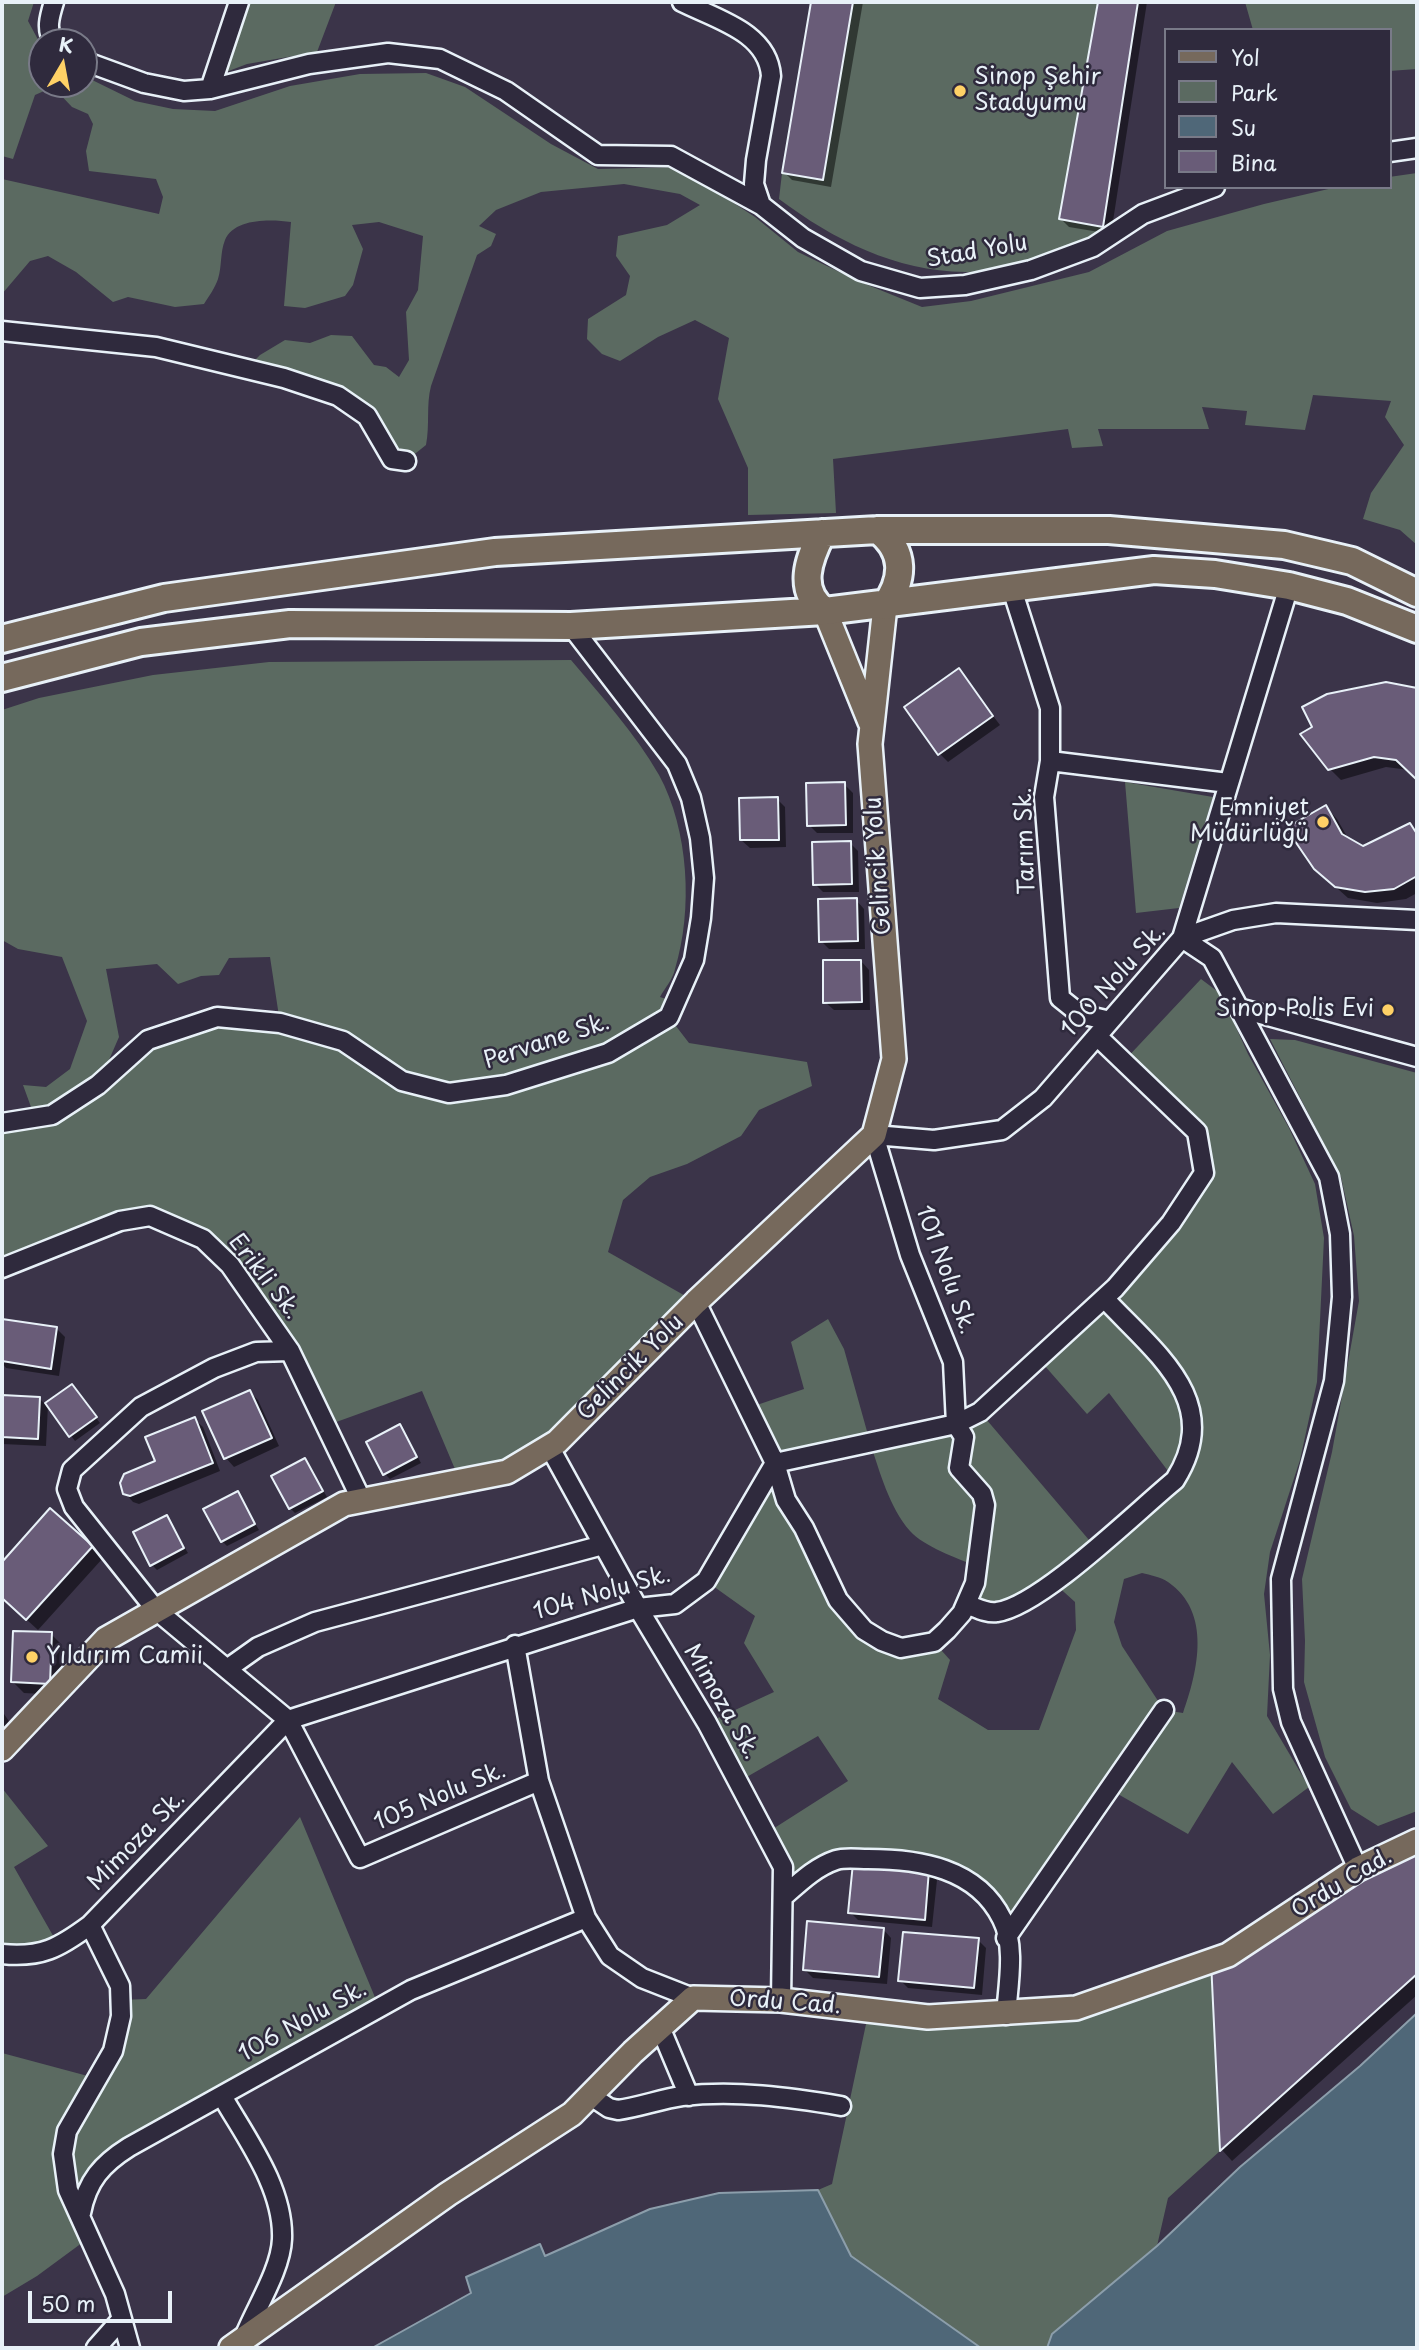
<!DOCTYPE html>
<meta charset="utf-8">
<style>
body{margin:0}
#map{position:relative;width:1419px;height:2350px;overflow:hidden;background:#3b3449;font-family:"Playpen Sans",sans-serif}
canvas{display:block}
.frame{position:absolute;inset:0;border:4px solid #e8f1f8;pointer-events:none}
.legend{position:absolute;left:1164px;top:28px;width:228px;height:161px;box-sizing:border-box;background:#2f2a3d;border:2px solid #797a88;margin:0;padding:9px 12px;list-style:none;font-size:21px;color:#e8f1f8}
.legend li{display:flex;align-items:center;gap:14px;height:35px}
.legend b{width:35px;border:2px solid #797a88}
.north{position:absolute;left:28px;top:28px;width:70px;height:70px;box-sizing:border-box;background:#2f2a3d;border:2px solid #797a88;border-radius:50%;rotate:10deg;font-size:19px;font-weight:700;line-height:28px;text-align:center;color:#e8f1f8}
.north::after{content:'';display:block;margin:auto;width:24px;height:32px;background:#ffd166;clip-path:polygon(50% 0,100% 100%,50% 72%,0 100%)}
.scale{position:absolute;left:28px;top:2291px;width:144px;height:32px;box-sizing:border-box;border:4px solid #e8f1f8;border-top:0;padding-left:9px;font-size:21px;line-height:24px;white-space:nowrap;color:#e8f1f8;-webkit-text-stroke:5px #2f2a3d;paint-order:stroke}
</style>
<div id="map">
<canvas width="1419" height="2350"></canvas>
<div class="frame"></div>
<ul class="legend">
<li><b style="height:9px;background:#76695c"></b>Yol</li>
<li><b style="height:19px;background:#5b6a61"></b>Park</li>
<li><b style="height:19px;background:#4f6778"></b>Su</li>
<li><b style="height:19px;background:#695c78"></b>Bina</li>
</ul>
<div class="north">K</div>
<div class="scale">50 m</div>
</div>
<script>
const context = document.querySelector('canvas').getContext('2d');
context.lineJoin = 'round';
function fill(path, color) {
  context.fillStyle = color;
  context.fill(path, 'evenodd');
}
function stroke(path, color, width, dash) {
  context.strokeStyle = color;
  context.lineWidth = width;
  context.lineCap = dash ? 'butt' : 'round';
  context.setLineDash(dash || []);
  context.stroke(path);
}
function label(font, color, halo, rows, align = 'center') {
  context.font = font + ' "Playpen Sans",sans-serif';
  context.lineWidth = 5;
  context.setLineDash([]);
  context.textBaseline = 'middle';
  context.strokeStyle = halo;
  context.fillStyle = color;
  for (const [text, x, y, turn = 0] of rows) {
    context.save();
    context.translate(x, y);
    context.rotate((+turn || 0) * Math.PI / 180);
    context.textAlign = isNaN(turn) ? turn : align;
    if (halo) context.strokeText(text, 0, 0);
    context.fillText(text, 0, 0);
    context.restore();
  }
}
fill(new Path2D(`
 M2 2H34L28 21 42 47V84H84V76L135 101 173 109 215 111 290 86 360 74 426 73 465 87 551 144 598 169 679 167 755 217 798 252 858 281 922 307 971 301 1089 272 1167 231 1264 204 1337 187H1389V177L1417 173V545L1400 530 1363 519 1371 493 1404 445 1385 417 1391 401 1313 395 1305 430 1245 425 1247 411 1202 407 1209 429H1098L1103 446 1072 448 1068 429 833 459 836 513 748 515V468L718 399 729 338 695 320 658 337 620 361 602 354 587 339 588 319 626 295 630 276 616 256 618 236 667 225 700 205 680 194 624 184 541 192 496 210 479 226 496 234 491 246 477 255 431 386C426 405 430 425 426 445L406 461 367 416 246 369 260 355 285 340 310 343 331 335 352 336 374 365 386 367 399 377 409 360 406 312 418 290 423 236 379 222 352 225 363 249 353 285 345 296 305 308 284 306 291 222C271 219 234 218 225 240 220 252 222 267 218 279 215 288 209 296 204 304L175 307 128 297 113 302 76 272 48 256 30 261 2 294V179L159 214 163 197 156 179 89 171 86 151 93 124 88 114 72 107 53 87 35 95 13 159 2 156Z
 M250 2H336L317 52 247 64 226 72Z
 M853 2H1098L1059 219 1103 227 1099 239C1058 253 1009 273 965 272 895 271 834 240 779 199L782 173 823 179Z
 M1245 2H1417V69L1389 71V30H1253Z
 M571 660C602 697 635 733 659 775 689 830 693 910 675 969 673 979 665 988 660 997L675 1002 669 1017 689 1043 807 1062 812 1086 759 1110 741 1136 687 1164 650 1177 623 1200 608 1252 696 1302 557 1442 460 1481 422 1391 328 1425 230 1265 150 1216 2 1268V1123L35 1118 23 1085 46 1087 70 1069 87 1021 62 957 18 949 2 940V710L39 698 153 675 269 662ZM270 957 280 1023 217 1017 148 1040 99 1083 119 1037 106 969 157 964 178 984 201 976 219 975 229 958Z
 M1125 782 1213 797 1179 908 1136 913Z
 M1201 979 1221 994 1248 1054 1289 1128 1315 1184 1324 1238 1317 1382 1300 1460 1270 1552 1264 1594 1270 1655 1267 1716 1309 1787 1273 1814 1232 1762 1188 1834 1109 1789 1006 1938 1003 1920 945 1867 837 1859 783 1897 765 1834 848 1781 818 1736 738 1782 707 1723 774 1692 744 1643 755 1616 706 1581 775 1463 748 1408 804 1389 791 1342 828 1319 844 1349 870 1442 980 1412 1095 1547 1174 1479 1109 1393 1087 1414 1037 1357 1115 1288 1204 1173 1197 1132 1123 1062ZM870 1443C880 1472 889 1507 910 1531 923 1546 958 1559 977 1566L966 1604 996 1613 1054 1583 1075 1602 1076 1630 1039 1730H988L938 1699 950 1660 934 1642 882 1641 838 1600 775 1463ZM1142 1573C1150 1575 1161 1577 1168 1582 1212 1612 1198 1671 1183 1713L1164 1710 1122 1646 1114 1622 1124 1579Z
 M1270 1039 1295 1040 1417 1073V1811L1378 1826 1351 1809 1325 1757 1304 1682 1305 1641 1302 1579 1332 1452 1359 1301 1354 1236 1341 1177Z
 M2 1788 48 1846 14 1867 60 1948 2 1954Z
 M300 1817 379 2007 129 2147 85 2193 90 2237 37 2276 2 2297V2053L99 2079 121 2000 146 1999Z
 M1211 1961 1220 2151 1168 2198 1157 2246 1052 2334 1047 2348H981L919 2306 851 2256 818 2190 832 2184 869 2010 1006 2015Z`), '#5b6a61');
const water = new Path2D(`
 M1417 2013V2348H1047L1052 2334 1157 2246 1240 2167 1360 2066Z
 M818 2190 851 2256 981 2348H372L471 2293 466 2277 540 2244 545 2256 650 2209 719 2193Z`);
fill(water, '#4f6778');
stroke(water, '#8c9eab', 2);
fill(new Path2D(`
 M813 2H863L831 187 792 180 784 172Z
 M1099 2H1147L1111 234 1069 227 1061 219Z
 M958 670 1000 725 948 762 940 754Z
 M1410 688 1417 690V777L1409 770 1386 767 1341 780 1330 769Z
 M844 784 853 793V833H817L809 825Z
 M777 799 785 807 786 847 750 848 741 840Z
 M1326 807 1337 819 1349 840 1363 848 1410 825 1417 833V893L1406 899 1377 903 1348 898 1328 880Z
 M850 843 858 851 859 892H823L815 884Z
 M856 900 864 909 865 949H829L821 941Z
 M861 961 869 970 870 1010H834L825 1002Z
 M4 1321 57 1329 65 1337 59 1376 6 1368 2 1363Z
 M72 1386 100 1423 75 1441 48 1405 46 1446 2 1444V1396L39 1398 46 1405Z
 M250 1392 258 1400 279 1446 234 1467 226 1458 204 1412Z
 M194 1419 203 1427 220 1471 139 1504 133 1502 125 1493Z
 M400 1426 421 1463 390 1479 385 1474Z
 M305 1460 327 1497 295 1513 290 1508Z
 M237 1493 259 1530 227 1546 222 1541Z
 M50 1510 103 1558 38 1630 2 1597V1564Z
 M166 1517 188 1553 157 1570 151 1564Z
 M51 1634 62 1645 60 1695 24 1693 13 1682Z
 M2 1711 19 1736 2 1747Z
 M1417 1843V1995L1232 2161 1222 2150 1213 1962Z
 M928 1872 937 1880 932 1927 858 1920 850 1912Z
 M883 1929 891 1938 887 1984 813 1978 805 1970Z
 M978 1940 986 1948 982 1995 908 1988 900 1980Z`), '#0007');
const building = new Path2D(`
 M811 2H853L823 180 782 173Z
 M1098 2H1138L1103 227 1059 219Z
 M959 668 993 716 938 755 904 707Z
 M1386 682 1417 688V780L1396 760 1374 757 1328 770 1300 734 1312 727 1302 707 1327 694Z
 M845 782 846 825 807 826 806 783Z
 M778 797 779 840H740L739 798Z
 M1326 805 1342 834 1363 846 1410 823 1417 834V876L1394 889 1365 892 1335 887 1314 869 1286 828Z
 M851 841 852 884 813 885 812 842Z
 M857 898 858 941 819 942 818 899Z
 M823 960H861L862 1002 823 1003Z
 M2 1319 57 1327 51 1369 2 1361Z
 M72 1384 97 1417 69 1437 45 1403Z
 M250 1390 272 1438 224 1459 202 1411Z
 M2 1395 40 1397 38 1439 2 1437Z
 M195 1417 213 1463 130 1496 123 1494 120 1483 124 1474 155 1461 145 1437Z
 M400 1424 417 1457 383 1475 366 1442Z
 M305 1458 323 1491 289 1509 271 1476Z
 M238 1491 255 1524 221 1542 203 1509Z
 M50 1508 93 1546 26 1620 2 1598V1562Z
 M167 1515 184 1548 150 1566 133 1532Z
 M13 1631 52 1632 50 1684 11 1682Z
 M1417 1841V1974L1220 2151 1211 1961Z
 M853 1863 929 1870 925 1920 848 1913Z
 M807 1921 884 1928 879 1977 803 1970Z
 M903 1932 979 1938 974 1988 898 1981Z`);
fill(building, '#695c78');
stroke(building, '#e8f1f8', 2);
const minor = new Path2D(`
 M54 2C50 15 45 30 54 42
 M682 2C716 19 768 32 771 76L756 160 754 184 761 205 803 238 861 271 920 288 965 285 1031 270 1093 247 1143 214 1215 187
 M84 61 144 83 184 91 210 89 309 64 388 53 440 59 506 91 598 155 671 156 761 205
 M210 89 239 2
 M1389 152 1417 148
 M2 331 156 347 284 378 338 396 367 416 392 459 406 461
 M1012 589 1050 708V761L1044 797 1060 998 1080 1014 1110 1021
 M1050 761 1228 783
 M1182 938 1212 958 1329 1177 1340 1234 1342 1297 1334 1381 1281 1579 1283 1689 1291 1722 1358 1869
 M1182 938 1289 586
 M1239 1008 1417 1057
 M2 1123 52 1115 98 1085 148 1040 217 1017 280 1023 343 1041 402 1081 449 1093 506 1085 608 1053 669 1017 694 960 701 918 704 878 700 838 691 798 677 764 571 626
 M2 1268 120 1221 150 1216 203 1239 230 1265 290 1351 362 1501
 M696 1302 775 1463 786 1500 804 1528 838 1600 864 1630 882 1641 901 1648 934 1642 947 1630 962 1613 975 1583 985 1505 982 1494 959 1468 964 1437 956 1424 953 1362 910 1255 874 1135 934 1140 1002 1130 1043 1098 1182 938 1233 920 1276 913 1417 920
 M290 1351 256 1352 214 1368 141 1407 72 1470 67 1489 74 1507 156 1610 288 1720 360 1858 539 1781
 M549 1446 638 1608 707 1723 783 1867 781 2000
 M775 1463 956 1424 980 1412 1115 1288 1171 1223 1204 1173 1197 1132 1098 1037
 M966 1604C975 1607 987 1614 997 1612 1041 1606 1137 1511 1175 1480 1225 1401 1154 1352 1104 1298
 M515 1645 539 1781 586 1918 610 1956 642 1978 693 1998
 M227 1669 258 1647 315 1622 603 1545
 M783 1897C799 1883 815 1867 836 1860 845 1857 858 1859 868 1859 919 1859 977 1868 1002 1919 1016 1946 1008 1986 1006 2015
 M90 1925 120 1986 121 2016 113 2051 67 2131 63 2154 68 2190 115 2294 130 2348
 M1006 1938 1164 1710
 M2 1954C41 1958 59 1948 90 1925L288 1720 638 1608 675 1604 706 1581 775 1463
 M660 2027 689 2096
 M222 2096C246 2138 284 2188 282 2239 281 2270 254 2311 243 2340
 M591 2096 609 2108 618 2110C640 2107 661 2099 682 2096 735 2090 789 2097 841 2106
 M81 2213C87 2181 102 2164 129 2147L411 1990 586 1918
 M96 2348 120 2321`);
const major = new Path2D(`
 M825 611 870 722
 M2 1749 106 1639 344 1504 507 1472 557 1442 696 1302 874 1135 894 1059 870 744 885 606
 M231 2348 448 2194 572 2114 633 2052 693 1998 781 2000 928 2017 1076 2008 1228 1955 1358 1869 1417 1841`);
const highway = new Path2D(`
 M878 530C906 552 904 579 885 606
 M822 533C809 558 796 591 825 611
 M2 639 164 598 495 552 878 530H1109L1284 545 1352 561 1417 593
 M2 678 141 642 290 624 571 626 825 611 1154 570 1215 574 1289 586 1347 601 1417 629`);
stroke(minor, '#e8f1f8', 23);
stroke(major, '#e8f1f8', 28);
stroke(highway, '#e8f1f8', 32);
stroke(minor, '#2f2a3d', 18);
stroke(major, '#76695c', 23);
stroke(highway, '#76695c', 26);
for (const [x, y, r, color] of [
 [960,91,7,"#ffd166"],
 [1323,822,7,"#ffd166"],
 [1388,1010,7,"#ffd166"],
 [32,1657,7,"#ffd166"]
]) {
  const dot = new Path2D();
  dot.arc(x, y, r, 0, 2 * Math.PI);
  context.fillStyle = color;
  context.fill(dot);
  stroke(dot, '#2f2a3d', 2.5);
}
label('23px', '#e8f1f8', '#2f2a3d', [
 ["Sinop Şehir",974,78],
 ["Stadyumu",974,104],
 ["Emniyet",1309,809,"right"],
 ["Müdürlüğü",1309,835,"right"],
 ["Sinop Polis Evi",1374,1010,"right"],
 ["Yıldırım Camii",46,1657]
], 'left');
label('23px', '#e8f1f8', '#2f2a3d', [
 ["Stad Yolu",977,252,-10],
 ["Tarım Sk.",1026,841,-92],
 ["Gelincik Yolu",879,866,-94],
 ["100 Nolu Sk.",1114,981,-48],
 ["Pervane Sk.",547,1042,-18],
 ["101 Nolu Sk.",945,1270,70],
 ["Erikli Sk.",264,1277,52],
 ["Gelincik Yolu",631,1368,-45],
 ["104 Nolu Sk.",602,1594,-16],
 ["Mimoza Sk.",721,1702,60],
 ["105 Nolu Sk.",440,1797,-23],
 ["Mimoza Sk.",137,1841,-46],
 ["Ordu Cad.",1342,1884,-31],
 ["Ordu Cad.",785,2003,4],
 ["106 Nolu Sk.",303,2022,-29]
]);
</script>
